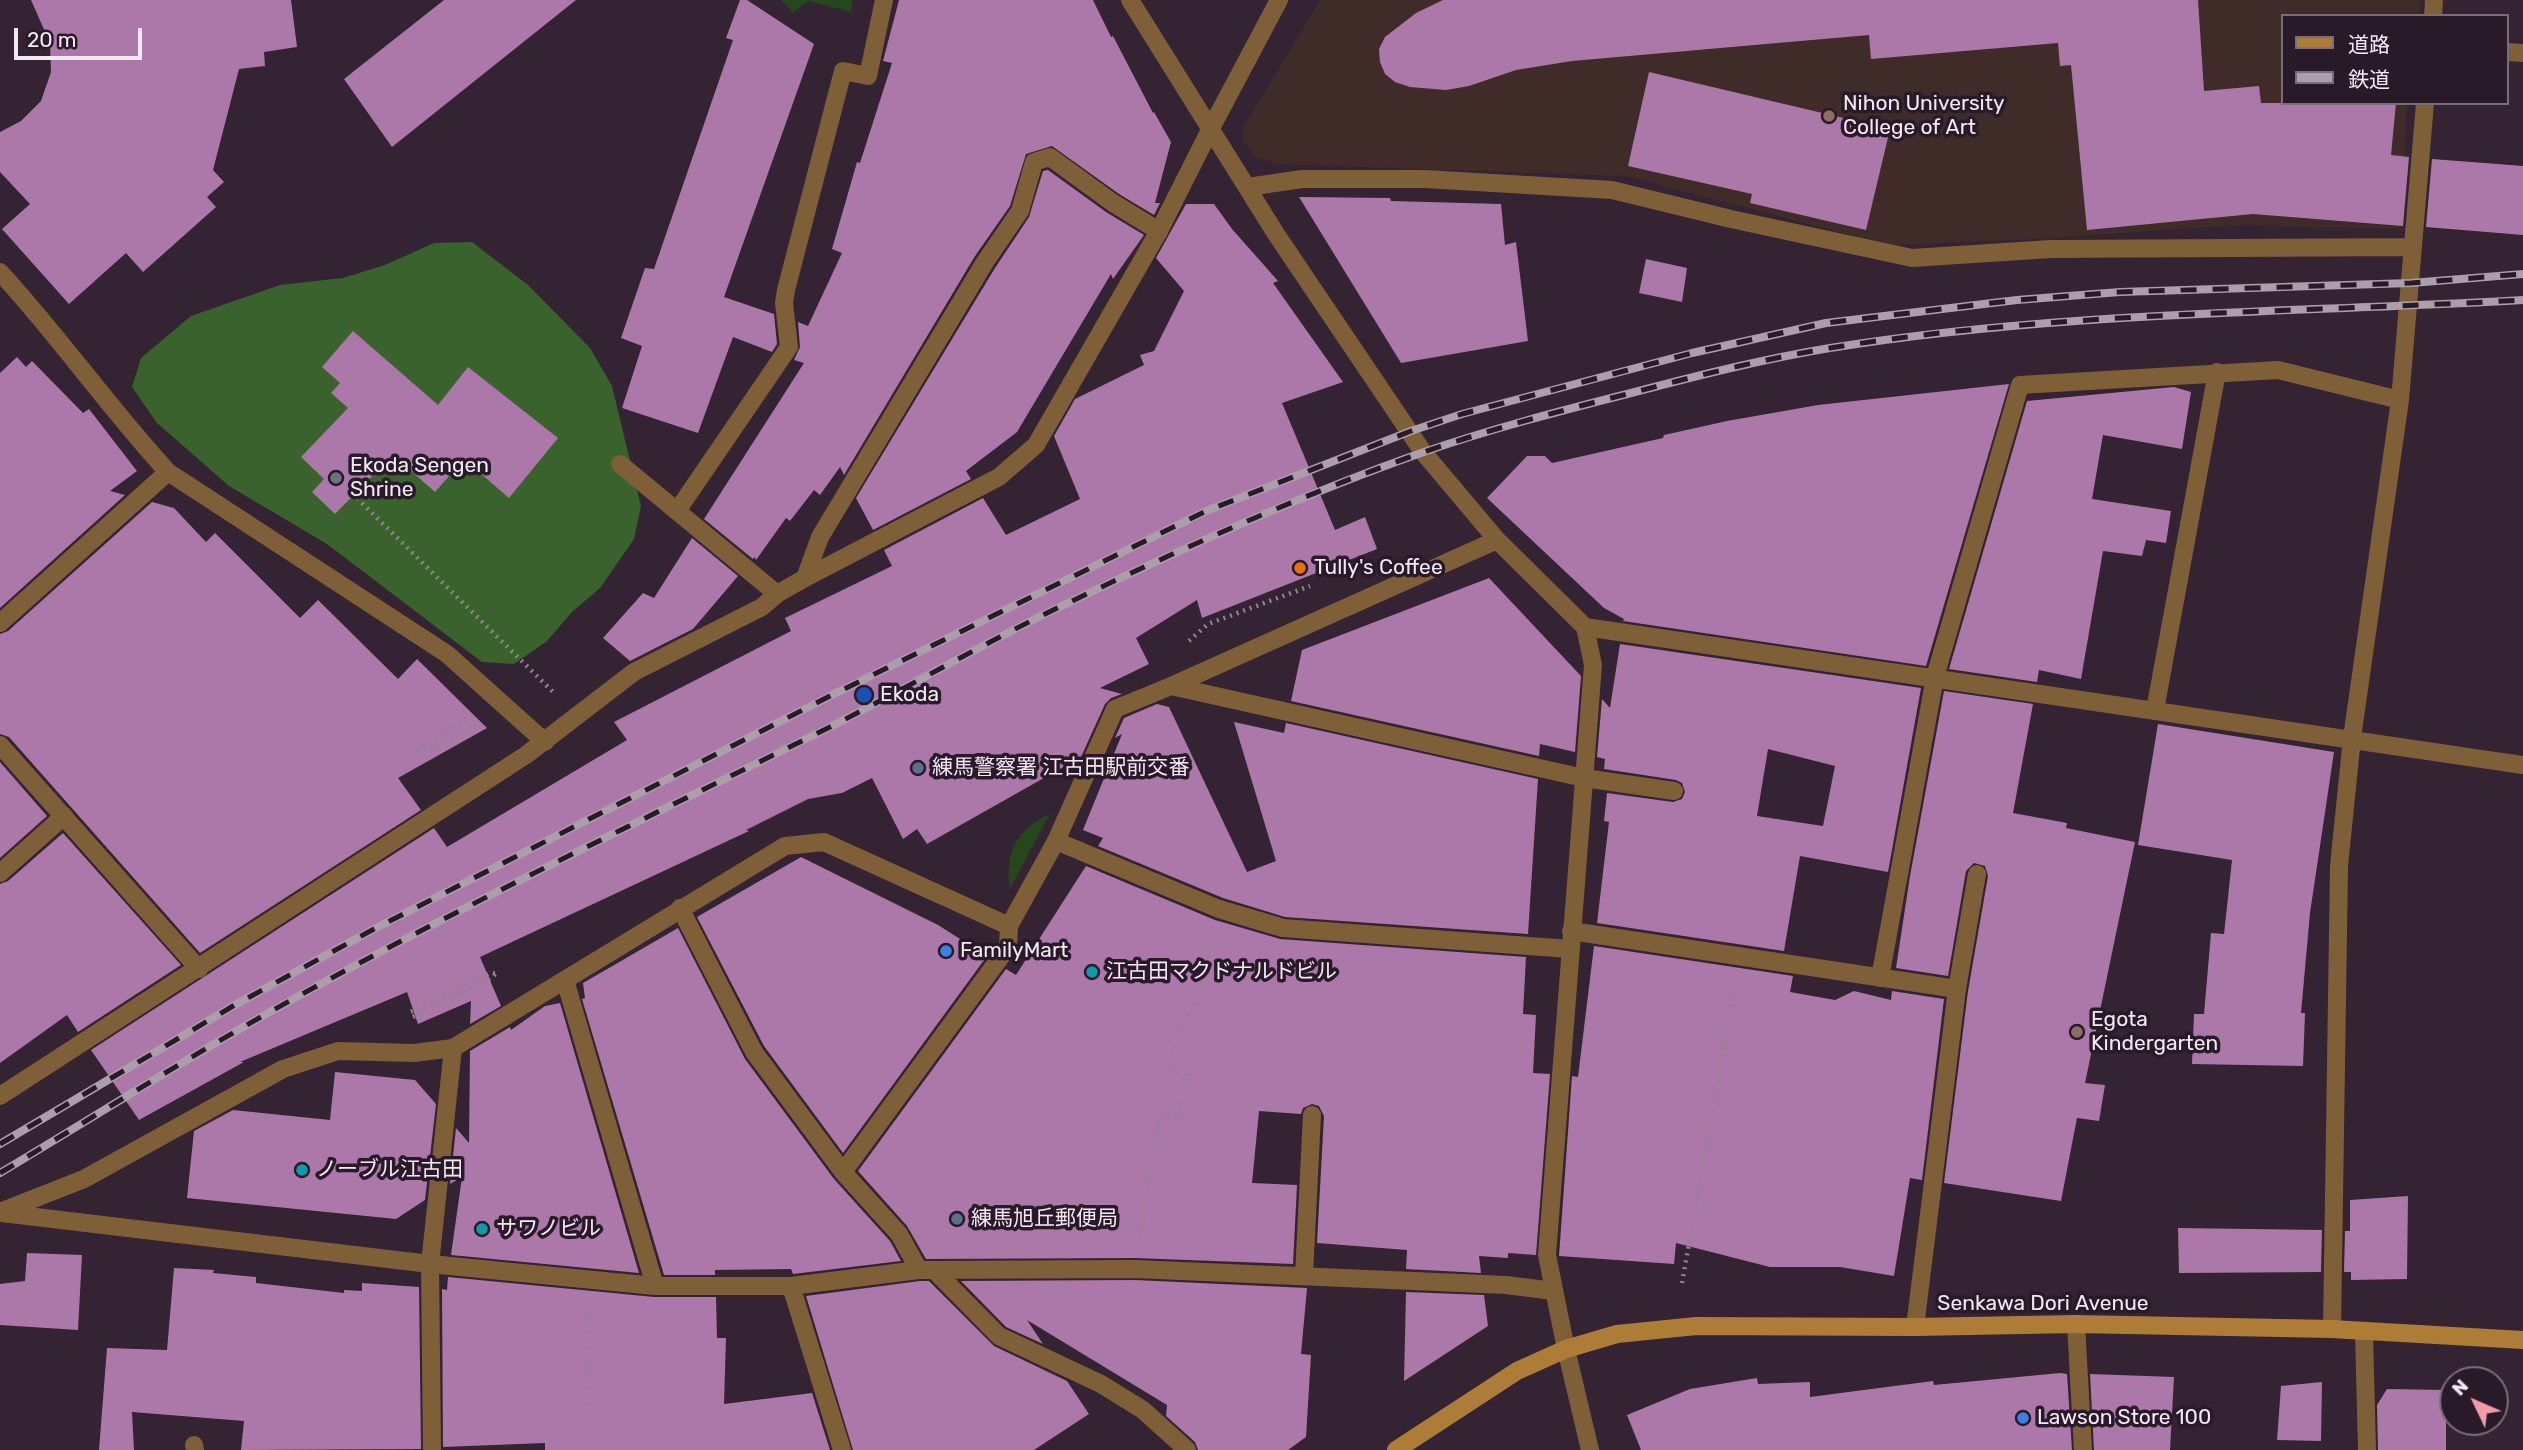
<!DOCTYPE html>
<meta charset="utf-8">
<style>
body{margin:0}
#map{position:relative;width:2523px;height:1450px;overflow:hidden;background:#342333;font-family:Rubik,"Noto Sans JP",sans-serif}
canvas{display:block}
.legend{position:absolute;left:2281px;top:14px;width:228px;height:91px;box-sizing:border-box;background:#291a29;border:2px solid #7a6d7a;margin:0;padding:9px 12px;list-style:none;font-size:21px;color:#f4e9f3}
.legend li{display:flex;align-items:center;gap:14px;height:35px}
.legend b{width:35px;border:2px solid #7a6d7a}
.north{position:absolute;left:2439px;top:1366px;width:70px;height:70px;box-sizing:border-box;background:#291a29;border:2px solid #7a6d7a;border-radius:50%;rotate:314deg;font-size:19px;font-weight:700;line-height:28px;text-align:center;color:#f4e9f3}
.north::after{content:'';display:block;margin:auto;width:24px;height:32px;background:#f39aa8;clip-path:polygon(50% 0,100% 100%,50% 72%,0 100%)}
.scale{position:absolute;left:14px;top:28px;width:128px;height:32px;box-sizing:border-box;border:4px solid #f4e9f3;border-top:0;padding-left:9px;font-size:21px;line-height:24px;white-space:nowrap;color:#f4e9f3;-webkit-text-stroke:5px #291a29;paint-order:stroke}
</style>
<div id="map">
<canvas width="2523" height="1450"></canvas>
<ul class="legend">
<li><b style="height:9px;background:#ad7d38"></b>道路</li>
<li><b style="height:9px;background:#ac9fab"></b>鉄道</li>
</ul>
<div class="north">N</div>
<div class="scale">20 m</div>
</div>
<script>
const context = document.querySelector('canvas').getContext('2d');
context.lineJoin = 'round';
function fill(path, color) {
  context.fillStyle = color;
  context.fill(path, 'evenodd');
}
function stroke(path, color, width, dash) {
  context.strokeStyle = color;
  context.lineWidth = width;
  context.lineCap = dash ? 'butt' : 'round';
  context.setLineDash(dash || []);
  context.stroke(path);
}
function label(font, color, halo, rows, align = 'center') {
  context.font = font + ' Rubik,"Noto Sans JP",sans-serif';
  context.lineWidth = 7;
  context.setLineDash([]);
  context.textBaseline = 'middle';
  context.strokeStyle = halo;
  context.fillStyle = color;
  for (const [text, x, y, turn = 0] of rows) {
    context.save();
    context.translate(x, y);
    context.rotate((+turn || 0) * Math.PI / 180);
    context.textAlign = isNaN(turn) ? turn : align;
    if (halo) context.strokeText(text, 0, 0);
    context.fillText(text, 0, 0);
    context.restore();
  }
}
fill(new Path2D(`
 M1320 0H2421L2419 16H2283V103H2407L2401 229 2239 225 2035 239 1889 245 1625 176 1277 164 1256 157 1243 142V128Z`), '#3f2c28');
fill(new Path2D(`
 M781 0H853L851 12 809 1 793 13Z
 M1050 814 1010 889C1004 855 1017 828 1050 814Z`), '#26461b');
fill(new Path2D(`
 M472 242 528 285 590 348 612 386 641 506 634 539 600 588 572 612 547 641 514 664 482 662 327 544 229 486 157 423 132 387 141 358 191 316 280 285 343 278 385 265 434 243Z`), '#3a622d');
fill(new Path2D(`
 M31 0H291L297 47 264 52 265 66 239 69 213 170 224 182 207 197 216 207 143 272 126 253 69 304 2 229 30 204 0 172V132L21 121 41 101 51 72 50 43Z
 M444 0H576L392 147 344 79Z
 M740 0H747L814 44 724 297 774 314 777 344 772 352 733 337 698 433 622 408 642 346 621 338 645 268 654 269 733 40 726 38Z
 M899 0H1093L1111 37 1113 36 1153 113 1154 112 1171 142 1155 203H1160L1154 215 1119 194 1052 146 1026 154 1010 206 975 256 844 475 840 467 820 495 814 490 790 521 786 518 756 560 755 557 753 559 704 519 804 363 794 360 800 347 798 322 808 326 842 253 832 249 857 162 860 163 892 63 883 61Z
 M1443 0H2198L2204 91 2259 86 2261 103H2396L2391 155 2409 157 2403 226 2253 214 2087 230 2071 65 2060 66 2058 43 1871 59 1869 35 1572 61 1516 70 1469 86 1446 90 1410 87 1395 82 1385 74 1380 62 1379 49 1385 37 1416 13Z
 M1649 72 1890 129 1866 230 1750 203 1752 194 1628 166Z
 M2432 159 2523 166V235L2426 227Z
 M1048 170 1106 212 1144 235 1113 279 1111 274 1017 432 966 471 971 479 873 530 856 498 995 268 1029 217 1043 171Z
 M1299 197 1390 198 1391 201 1501 204 1505 245 1516 242 1528 341 1401 363Z
 M1186 204H1214L1232 229 1278 281 1273 283 1343 382 1282 403 1335 530 1365 517 1377 549 1202 618 1197 600 1136 638 1149 664 1100 688 1122 694 1111 698 1105 704 1081 757 927 844 917 829 903 839 872 778 842 793 808 799 746 830 749 831 480 957 501 1006 470 1024 471 1001 418 1024 407 992 240 1062H244L139 1120 91 1050 434 828 447 847 627 740 614 722 791 631 785 618 892 566 884 550 983 498 1006 535 1080 499 1054 436 1075 399 1144 365 1140 355 1154 351 1184 291 1156 258Z
 M1646 259 1687 268 1682 302 1639 293Z
 M353 331 438 405 468 367 558 438 509 498 464 459 435 492 393 455 335 514 312 492 324 479 301 457 348 408 331 393 340 383 322 367Z
 M17 357 26 367 32 361 83 413 89 409 137 471 110 491 125 495 0 608V373Z
 M2009 384 1926 666 1623 621 1624 619 1604 608 1487 498 1527 456H1545L1552 463 1663 438 1664 435 1727 421 1818 405Z
 M2174 387 2191 392 2182 449 2103 435 2092 499 2171 511 2166 543 2146 540 2142 556 2103 551 2081 679 2039 670 2037 682 1949 669 2027 401Z
 M152 502 174 508 206 542 215 533 300 618 318 600 398 679 417 659 487 728 398 778 421 810 200 953 9 737 0 734V634L8 631Z
 M692 538 738 576 693 629 630 661 603 638 643 593 654 598Z
 M1489 578 1581 676 1575 752 1540 744 1539 756 1291 701 1302 650Z
 M1620 644 1921 688 1888 872 1800 856 1784 951 1597 923 1609 822 1604 821 1607 793 1673 802 1682 799 1685 792 1682 783 1676 780 1604 769 1605 759 1597 757 1602 699 1610 708ZM1768 749 1835 766 1823 826 1757 816Z
 M1944 691 2033 704 2013 813 2067 823 2066 828 2135 842 2085 1083 2105 1085 2099 1121 2077 1118 2061 1201 1944 1183 1968 991 1988 876 1985 866 1974 863 1966 871 1948 976 1896 968 1910 876Z
 M1157 704 1169 707 1247 872 1276 861 1234 722 1284 733 1286 723 1538 779 1528 934 1285 917 1223 898 1098 846 1103 838 1083 830 1122 734 1115 738 1124 718Z
 M2158 724 2334 752 2310 913 2301 1013H2305L2303 1066 2192 1064 2194 1014H2204L2211 933 2224 934 2232 860 2138 845Z
 M0 762 47 816 0 858Z
 M63 833 181 965 78 1032 67 1015 0 1063V884L8 881Z
 M801 857 938 925 987 956 843 1153 764 1046 697 917Z
 M1086 866 1215 920 1280 939 1526 957 1523 1014 1536 1015 1533 1073 1550 1074 1536 1255 1508 1253V1258L1479 1256 1481 1273 1406 1269 1407 1250 1317 1243 1324 1116 1319 1106 1312 1104 1303 1108 1301 1114 1259 1111 1252 1183 1297 1185 1293 1264 1135 1258 926 1259 907 1226 858 1171 1006 969 1016 975Z
 M678 928 745 1059 834 1179 890 1241 901 1261 793 1274 791 1269 715 1270V1275H664L582 999 585 998 583 983Z
 M1594 946 1793 976 1790 992 1835 1000 1854 991 1891 1000 1892 991 1944 999 1922 1180 1910 1178 1894 1276 1840 1267H1770L1676 1243 1674 1264 1559 1256 1572 1076 1578 1077Z
 M560 1003 639 1273 451 1255 462 1177 450 1184 456 1128 469 1143 470 1051 510 1027 511 1030 545 1006Z
 M335 1072 415 1080 436 1104 425 1200 396 1219 187 1198 194 1131 233 1110 330 1120Z
 M2408 1196 2407 1279 2351 1280V1272H2344L2345 1231H2350V1200Z
 M2178 1228 2322 1230 2321 1272 2179 1273Z
 M27 1253 82 1255 78 1330 0 1325V1284L25 1281Z
 M174 1268 214 1270 213 1273 256 1277V1283L344 1293V1290L362 1291V1283L419 1287 421 1449 241 1450 244 1421 132 1412 134 1450H99L107 1348 167 1350Z
 M448 1277 654 1297H716L717 1338H726L724 1404 812 1393 830 1450H545V1443L443 1447 442 1289 447 1290Z
 M1135 1280 1307 1288 1301 1354 1311 1355 1306 1437 1288 1450H1198L1195 1442 1166 1416 1167 1405 1027 1320 1043 1344 1006 1327 961 1281Z
 M920 1281H929L994 1346 1067 1381 1089 1414 1034 1450H853L806 1296Z
 M1406 1292 1484 1295 1488 1326 1404 1381Z
 M2060 1373 2067 1374 2072 1450H1641L1627 1415 1690 1389 1757 1378 1758 1384 1810 1382V1397L1933 1381 1934 1385Z
 M2090 1374 2174 1377 2170 1450H2094Z
 M2322 1382 2321 1441 2277 1440 2281 1386Z
 M2387 1389 2446 1390V1450H2378L2377 1405Z`), '#ab78a9');
stroke(new Path2D(`
 M357 498 555 694
 M1189 641 1208 624 1310 586
 M418 750 432 737 473 716
 M417 751 437 746 481 724
 M411 1012 489 974 496 973
 M413 1017 492 978 496 973
 M1140 1239 1160 1115 1179 1118 1186 1074 1167 1067 1180 1026 1195 1006 1212 937
 M1682 1283 1735 987
 M587 1404V1308`), '#928491', 4.5, [2, 5]);
stroke(new Path2D(`
 M2507 52 2523 53
 M620 464 777 594
 M677 511 789 347 784 303 786 290 843 71 868 76 884 0
 M805 578 820 537 985 262 1020 211 1034 162 1050 157 1113 203 1159 231
 M1584 778 1674 791
 M1056 841 1219 909 1283 928 1570 949
 M0 873 64 816
 M680 908 754 1052 843 1172 899 1234 919 1270
 M1880 978 1935 677
 M565 980 655 1286
 M843 1172 1008 947 1009 926
 M934 1270 999 1336 1101 1384 1143 1410 1187 1450
 M1304 1275 1312 1115
 M1915 1327 1957 989 1977 874
 M194 1445 195 1450`), '#7e5f37', 18);
stroke(new Path2D(`
 M2433 16 2434 0
 M1248 187 1302 179H1425L1612 190 1731 219 1912 258 2051 249 2412 247
 M0 272C59 336 109 408 168 472L447 654 545 742
 M0 623 168 472
 M1585 627 2523 765
 M1935 677 2020 385 2278 370 2400 400
 M1171 686 1497 540 1585 627 1593 665 1547 1255 1566 1349
 M2155 710 2217 372
 M0 745 199 969
 M1571 931 1957 989
 M0 1096 526 755 634 672 762 607 777 594 805 578 999 477 1036 445 1159 231 1210 130
 M0 1212 84 1179 283 1069 338 1051 414 1053 453 1048 785 846 824 842 1009 926 1056 841 1115 709 1171 686 1584 778
 M2 1213 430 1264 655 1286H791L919 1270 1135 1269 1506 1285 1554 1291
 M791 1286 842 1450
 M2076 1324 2083 1450
 M2332 1329 2339 866 2352 738 2400 400 2425 103
 M2364 1333 2367 1450
 M432 1450 430 1264 453 1048`), '#7e5f37', 18);
stroke(new Path2D(`
 M1130 0 1276 234 1423 452 1497 540
 M1210 130 1279 0
 M1566 1349 1590 1450`), '#7e5f37', 18);
stroke(new Path2D(`
 M1396 1450 1517 1371 1566 1349 1617 1334 1696 1326 1915 1327 2076 1324 2332 1329 2523 1340`), '#ad7d38', 18);
const rail = new Path2D(`
 M0 1144 233 1006 374 929 832 695 1206 511 1411 431 1462 414 1692 353 1826 323 2017 300 2120 292 2411 283 2523 274
 M0 1173C82 1124 163 1073 245 1026 435 918 633 825 828 728 901 691 972 650 1045 614 1167 555 1293 498 1421 453 1490 429 1560 411 1631 393 1696 376 1763 359 1830 348 2059 311 2292 313 2523 300`);
stroke(rail, '#ac9fab', 8);
stroke(rail, '#291a29', 5, [16]);
for (const [x, y, r, color] of [
 [1829,116,7,"#8d6e63"],
 [336,478,7,"#6b7280"],
 [1300,568,7,"#e8710a"],
 [864,695,9,"#1a4fb4"],
 [918,768,7,"#5c6f8a"],
 [946,951,7,"#3f7fe0"],
 [1092,972,7,"#0f9aa8"],
 [2077,1032,7,"#8d6e63"],
 [302,1170,7,"#0f9aa8"],
 [957,1219,7,"#5c6f8a"],
 [482,1229,7,"#0f9aa8"],
 [2023,1418,7,"#3f7fe0"]
]) {
  const dot = new Path2D();
  dot.arc(x, y, r, 0, 2 * Math.PI);
  context.fillStyle = color;
  context.fill(dot);
  stroke(dot, '#291a29', 2.5);
}
label('21px', '#f4e9f3', '#291a29', [
 ["Nihon University",1843,104],
 ["College of Art",1843,128],
 ["Ekoda Sengen",350,466],
 ["Shrine",350,490],
 ["Tully's Coffee",1314,568],
 ["Ekoda",880,695],
 ["練馬警察署 江古田駅前交番",932,768],
 ["FamilyMart",960,951],
 ["江古田マクドナルドビル",1106,972],
 ["Egota",2091,1020],
 ["Kindergarten",2091,1044],
 ["ノーブル江古田",316,1170],
 ["練馬旭丘郵便局",971,1219],
 ["サワノビル",496,1229],
 ["Lawson Store 100",2037,1418]
], 'left');
label('21px', '#f4e9f3', '#291a29', [
 ["Senkawa Dori Avenue",2043,1304]
]);
</script>
